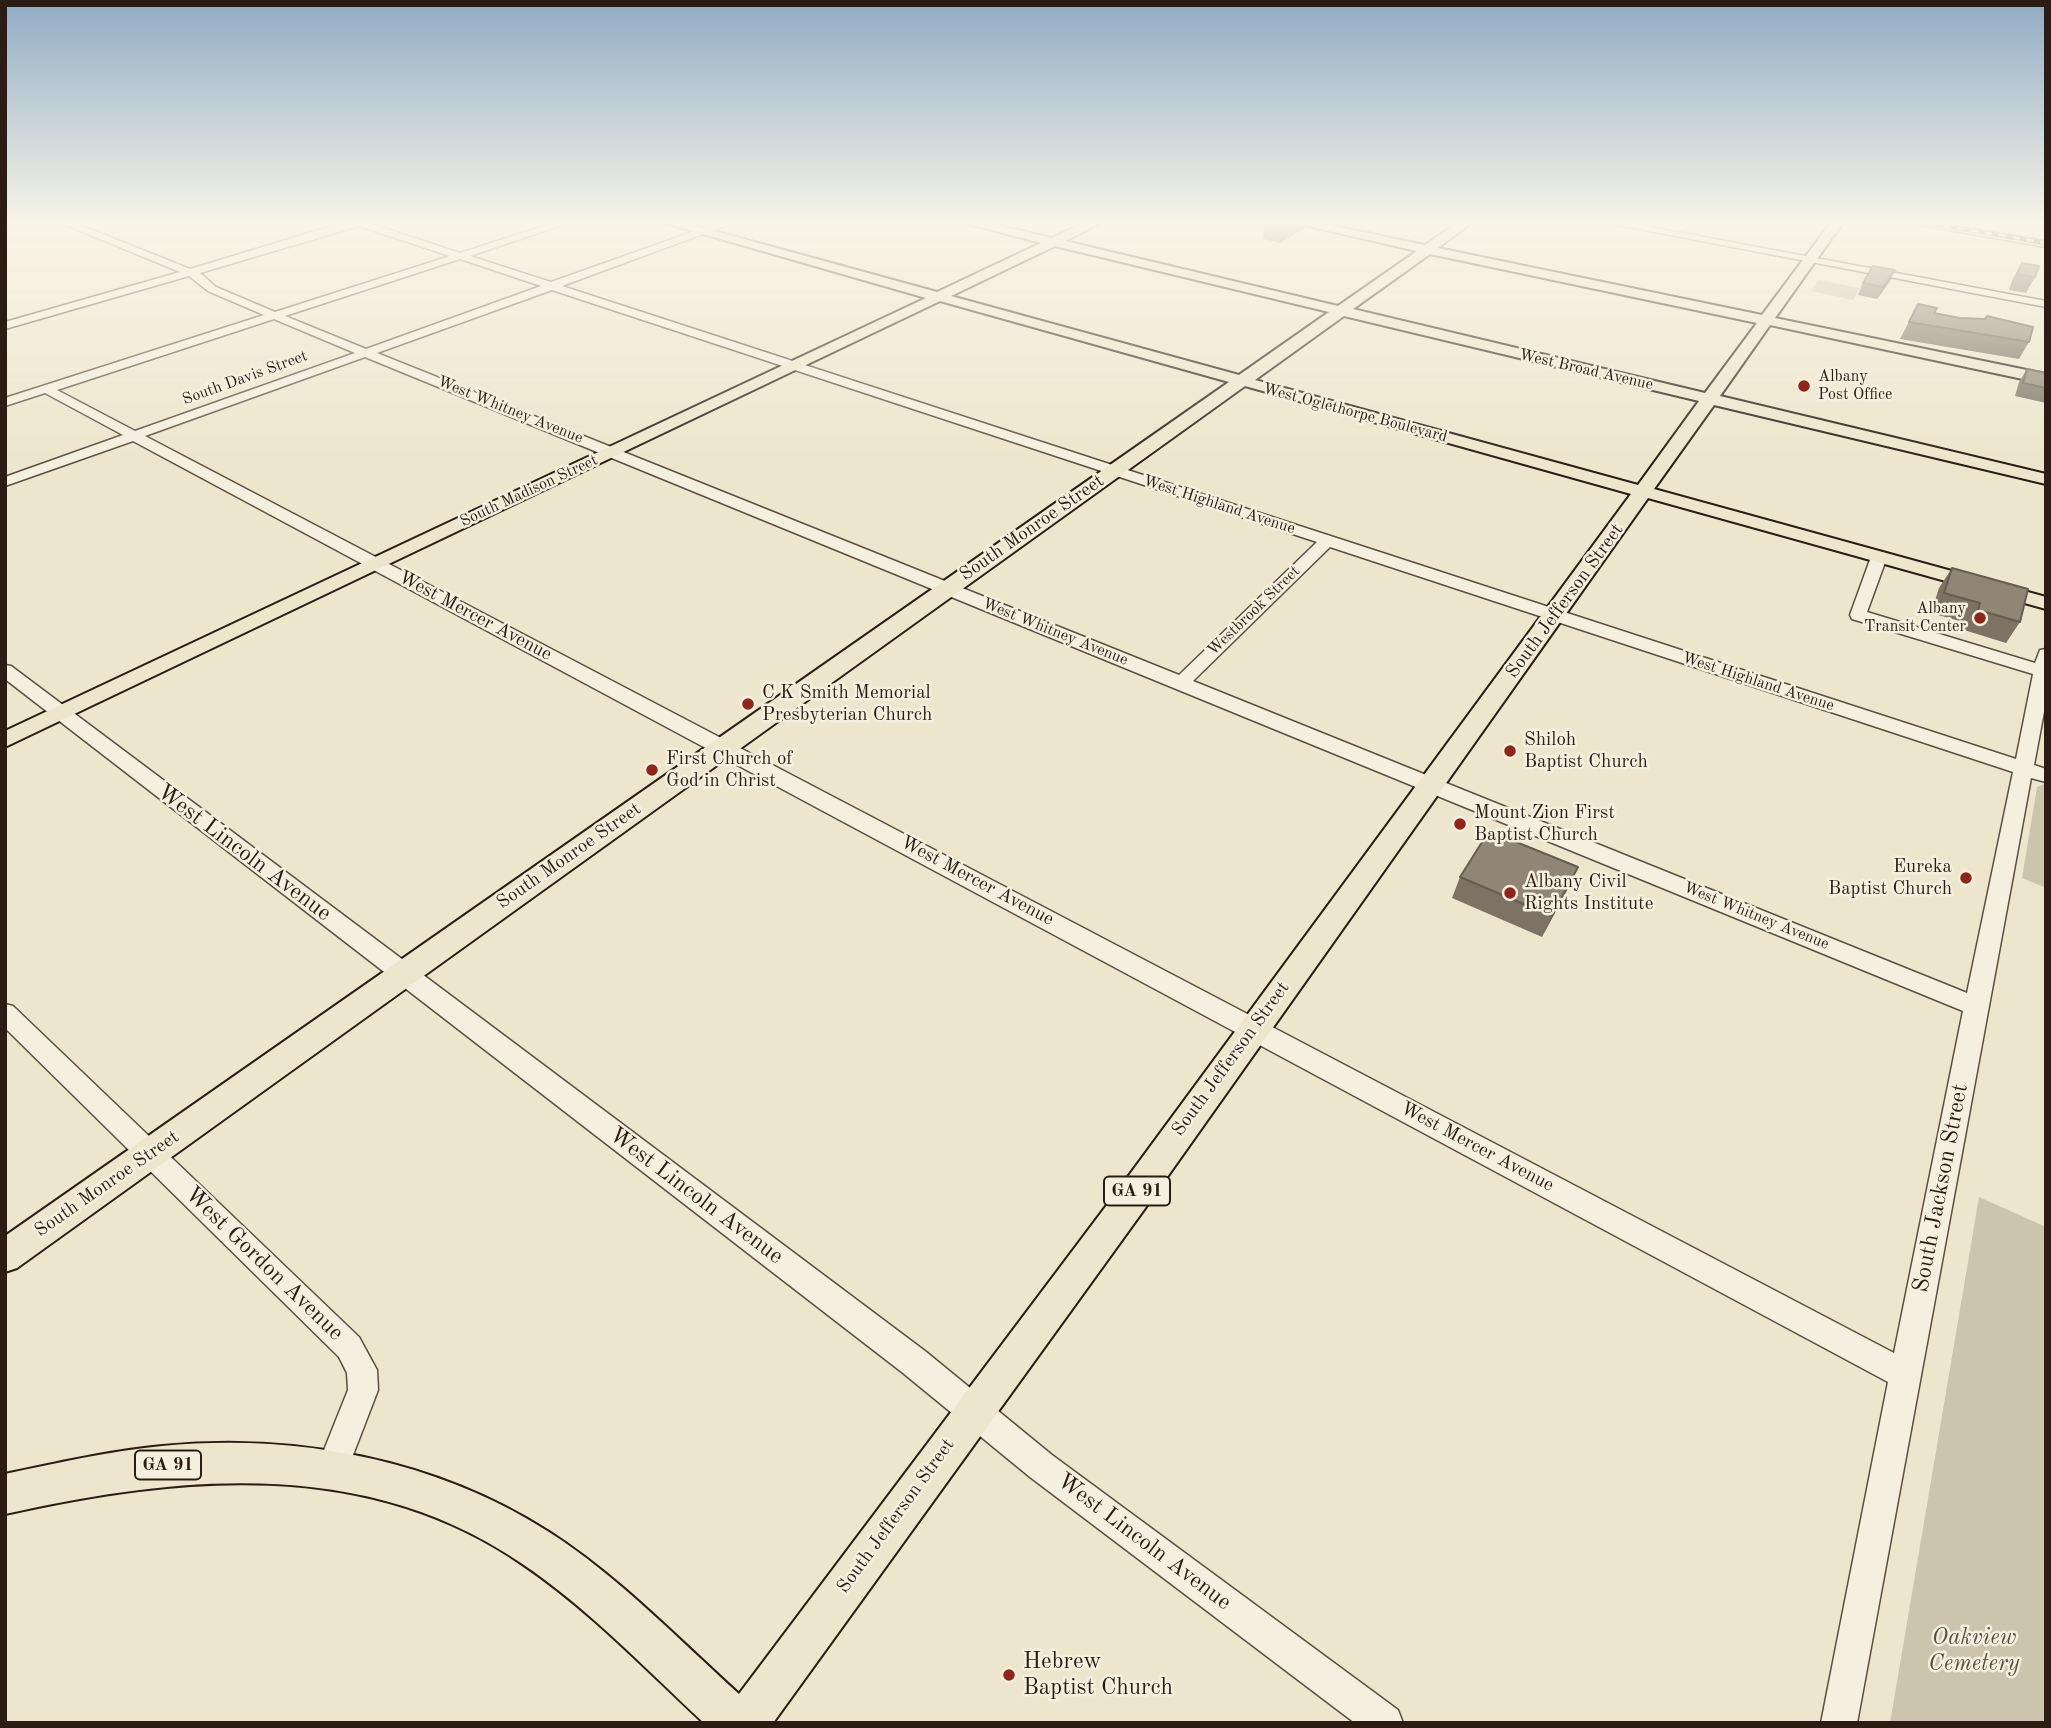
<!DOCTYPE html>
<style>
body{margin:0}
#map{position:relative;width:2051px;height:1728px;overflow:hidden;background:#eee6cc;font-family:"Old Standard TT",serif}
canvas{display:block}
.frame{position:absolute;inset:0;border:7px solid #2c1c14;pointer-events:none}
</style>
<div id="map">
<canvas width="2051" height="1728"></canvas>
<div class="frame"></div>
</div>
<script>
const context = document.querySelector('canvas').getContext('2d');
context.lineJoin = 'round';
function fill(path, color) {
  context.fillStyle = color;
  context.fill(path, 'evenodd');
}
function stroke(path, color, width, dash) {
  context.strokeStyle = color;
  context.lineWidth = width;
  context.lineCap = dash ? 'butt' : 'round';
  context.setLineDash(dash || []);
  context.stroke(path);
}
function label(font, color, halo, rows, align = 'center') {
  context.font = font + ' "Old Standard TT",serif';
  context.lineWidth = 5;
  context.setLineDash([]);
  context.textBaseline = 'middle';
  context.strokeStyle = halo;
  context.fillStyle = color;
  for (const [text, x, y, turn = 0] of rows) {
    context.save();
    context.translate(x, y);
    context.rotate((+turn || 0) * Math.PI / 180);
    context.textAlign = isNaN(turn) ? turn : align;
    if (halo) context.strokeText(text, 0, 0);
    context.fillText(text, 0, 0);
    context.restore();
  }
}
fill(new Path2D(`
 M1818 280 1860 288 1853 300 1811 291Z
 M2045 784H2046V888L2022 878 2037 787Z
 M1979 1197 2046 1227V1723H1890Z`), '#cdc4ad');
const minor = new Path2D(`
 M56 221H70L190 269 348 221H371L369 223 460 253 559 221H574L470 256 551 282 723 221H738L562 286 2016 759 2033 674 1852 619 1850 615 1871 557 1879 552 1887 557 1867 612 2035 663 2040 650 2046 649V701L2034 765 2046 769V782L2031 778 1857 1723H1821L1888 1382 133 441 5 486V477L123 435 45 393 5 406V398L264 315 208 291 189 276 5 329V322L180 272ZM359 226 450 256 275 312 216 287 200 273ZM460 259 541 286 366 349 285 316ZM552 290 1317 542 1179 675 377 353ZM274 319 355 353 135 431 57 390ZM365 357 1963 1011 1894 1353 145 436ZM1330 547 2013 772 1967 993 1193 681Z
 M1597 221H1618L2046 301V307Z
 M1897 221H1921L2046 241V247Z
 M5 665 11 666 925 1351 1052 1455 1398 1710 1403 1723H1355L1030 1477 903 1373 5 679Z
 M5 1004 13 1006 359 1337 377 1370 378 1390 343 1481 332 1486 321 1481 316 1470 348 1390 347 1373 339 1357 5 1028Z`);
const major = new Path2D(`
 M658 221H678L937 292 1041 243 958 221H980L1052 238 1088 221H1104L1065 241 1338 306 1417 251 1286 221H1310L1425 245 1460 221H1474L1438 248 1762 315 1832 221H1844L1775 318 2046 374V384L1770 325 1720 396 2046 474V484L1714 405 1654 489 2046 597V609L1648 498 1143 1211 773 1723H704C644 1667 588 1608 521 1563 365 1456 179 1475 5 1514V1474C57 1463 109 1451 162 1446 296 1433 435 1459 549 1532 619 1577 677 1638 739 1694L1119 1189 1631 494 1245 386 17 1268 5 1272V1236L1229 382 940 301 5 747V731L926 298ZM1055 246 1329 312 1239 375 951 296ZM1430 254 1757 323 1705 393 1353 309ZM1344 316 1699 401 1638 485 1255 380Z`);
stroke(minor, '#5c4e42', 3);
stroke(major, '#2c1c14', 4);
fill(minor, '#f4efde');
fill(major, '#eee6cc');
const rail = new Path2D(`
 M1916 221 2046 243`);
stroke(rail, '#2c1c14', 4.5);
stroke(rail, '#f4efde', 2.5, [7]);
fill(new Path2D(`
 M1276 221H1305L1304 228 1280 243 1263 239 1264 228Z
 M2022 263 2035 277 2026 293 2009 290 2013 278Z
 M1890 281 1877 299 1858 295 1863 283Z
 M1918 304 1934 313 1960 318 2029 342 2019 359 1900 339Z
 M2027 369 2046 373V403L2015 396 2019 382Z
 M1952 568 2020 622 2006 643 1964 630 1967 623 1931 613 1939 588Z
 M1460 877 1568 888 1542 937 1452 898Z`), '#7d7264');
fill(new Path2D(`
 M1298 221H1305L1304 228 1280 243 1281 231Z
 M1895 270 1890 281 1877 299 1883 287Z
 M1578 867 1568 888 1542 937 1552 916Z`), '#665d51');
const building = new Path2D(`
 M1276 221H1298L1281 231 1264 228Z
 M2022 263 2039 266 2035 277 2017 274Z
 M1873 266 1895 270 1883 287 1863 283Z
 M1918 304 1937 308 1934 313 1960 318 1985 319 1987 316 2033 327 2029 342 1909 322Z
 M2027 369 2046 373V388L2023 383Z
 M1952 568 2028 589 2020 622 1978 610 1980 603 1944 593Z
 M1489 831 1578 867 1552 916 1460 877Z`);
fill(building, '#918574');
stroke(building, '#665d51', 2);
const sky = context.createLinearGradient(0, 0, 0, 463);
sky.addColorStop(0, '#90acc4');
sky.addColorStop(0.48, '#f7f4e8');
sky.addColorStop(1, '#f7f4e800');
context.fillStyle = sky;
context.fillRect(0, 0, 2051, 463);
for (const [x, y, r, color] of [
 [1804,386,7,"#8f2418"],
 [1980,618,7,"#8f2418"],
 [748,704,7,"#8f2418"],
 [1510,751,7,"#8f2418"],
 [652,770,7,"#8f2418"],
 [1460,824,7,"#8f2418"],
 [1966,878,7,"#8f2418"],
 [1510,893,7,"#8f2418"],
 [1009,1675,7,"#8f2418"]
]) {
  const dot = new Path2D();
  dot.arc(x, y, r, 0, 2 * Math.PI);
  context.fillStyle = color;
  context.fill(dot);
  stroke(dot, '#f4efde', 2.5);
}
label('16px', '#2c1c14', '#f4efde', [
 ["West Broad Avenue",1586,370,13],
 ["South Davis Street",245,378,-20],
 ["West Whitney Avenue",510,410,22],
 ["West Oglethorpe Boulevard",1355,413,15],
 ["South Madison Street",529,491,-25],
 ["West Highland Avenue",1219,505,18],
 ["Westbrook Street",1254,611,-44],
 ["West Whitney Avenue",1055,632,22],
 ["West Highland Avenue",1758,682,18],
 ["West Whitney Avenue",1756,916,22]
]);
label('16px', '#2c1c14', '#f4efde', [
 ["Albany",1818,377],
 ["Post Office",1818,395],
 ["Albany",1966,609,"right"],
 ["Transit Center",1966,627,"right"]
], 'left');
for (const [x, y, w] of [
 [1137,1191,66],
 [168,1465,66]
]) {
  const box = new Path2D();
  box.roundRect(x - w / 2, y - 14.5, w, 29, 5);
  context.fillStyle = '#f4efde';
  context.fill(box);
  stroke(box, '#2c1c14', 2);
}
label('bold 18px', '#2c1c14', null, [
 ["GA 91",1137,1191],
 ["GA 91",168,1465]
]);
label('19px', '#2c1c14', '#f4efde', [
 ["South Monroe Street",1032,528,-35],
 ["South Jefferson Street",1565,601,-54],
 ["West Mercer Avenue",475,616,28],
 ["South Monroe Street",569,856,-35],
 ["West Mercer Avenue",977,881,28],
 ["South Jefferson Street",1231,1059,-54],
 ["West Mercer Avenue",1477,1147,28],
 ["South Monroe Street",107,1184,-35],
 ["South Jefferson Street",896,1516,-54]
]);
label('19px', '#2c1c14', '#f4efde', [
 ["C K Smith Memorial",762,693],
 ["Presbyterian Church",762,715],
 ["Shiloh",1524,740],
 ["Baptist Church",1524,762],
 ["First Church of",666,759],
 ["God in Christ",666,781],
 ["Mount Zion First",1474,813],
 ["Baptist Church",1474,835],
 ["Eureka",1952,867,"right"],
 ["Baptist Church",1952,889,"right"],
 ["Albany Civil",1524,882],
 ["Rights Institute",1524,904]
], 'left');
label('23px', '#2c1c14', '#f4efde', [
 ["West Lincoln Avenue",244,853,37],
 ["South Jackson Street",1941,1188,-79],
 ["West Lincoln Avenue",696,1196,37],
 ["West Gordon Avenue",264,1264,44],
 ["West Lincoln Avenue",1144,1542,37]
]);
label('italic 23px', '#5c4e42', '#f4efde', [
 ["Oakview",1974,1638],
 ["Cemetery",1974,1664]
]);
label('23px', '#2c1c14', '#f4efde', [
 ["Hebrew",1023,1662],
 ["Baptist Church",1023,1688]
], 'left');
</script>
